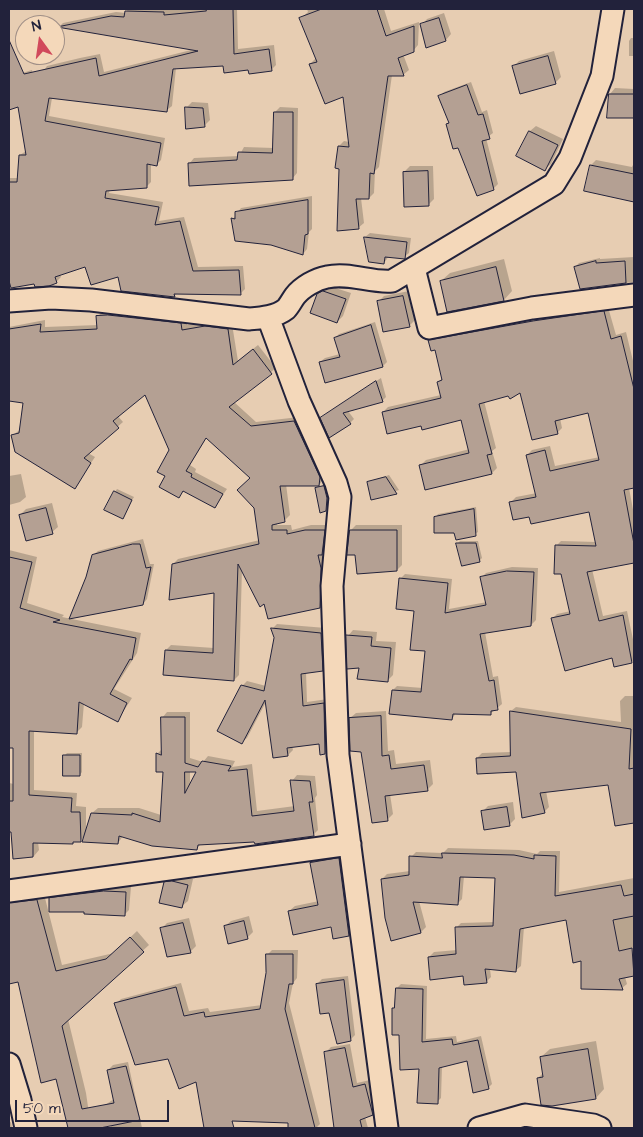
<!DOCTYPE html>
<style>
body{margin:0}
#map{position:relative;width:643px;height:1137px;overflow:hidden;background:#e7cdb2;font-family:"Architects Daughter",sans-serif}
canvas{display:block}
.frame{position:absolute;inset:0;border:10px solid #22223b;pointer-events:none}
.north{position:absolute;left:15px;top:15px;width:50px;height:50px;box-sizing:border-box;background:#f4d8ba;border:1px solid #a08f87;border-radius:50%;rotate:346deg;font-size:14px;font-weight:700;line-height:20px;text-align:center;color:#22223b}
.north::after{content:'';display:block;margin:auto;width:18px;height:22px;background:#d1495b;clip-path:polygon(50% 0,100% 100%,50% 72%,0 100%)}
.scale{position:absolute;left:15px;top:1100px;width:154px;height:22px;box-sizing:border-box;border:2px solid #22223b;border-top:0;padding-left:6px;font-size:15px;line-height:18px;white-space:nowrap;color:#22223b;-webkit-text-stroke:4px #f4d8ba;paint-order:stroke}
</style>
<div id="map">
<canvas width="643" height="1137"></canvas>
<div class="frame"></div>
<div class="north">N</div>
<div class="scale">50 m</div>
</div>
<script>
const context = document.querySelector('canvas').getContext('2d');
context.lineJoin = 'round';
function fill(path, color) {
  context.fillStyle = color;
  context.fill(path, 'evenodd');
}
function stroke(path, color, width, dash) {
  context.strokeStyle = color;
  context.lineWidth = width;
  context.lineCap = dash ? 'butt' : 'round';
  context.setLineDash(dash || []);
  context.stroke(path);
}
fill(new Path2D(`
 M128 9H237L238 49 274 45 276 65 271 70 225 65 176 68 172 106 167 110 52 98 49 116 165 138 161 160 156 165 151 164V182L146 187 110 189 109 193 163 202 159 221 184 217 198 267 243 266 245 289 241 293H178L174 296 86 266 60 274 61 277 56 282H35L12 287 9 277V178H18L20 155 26 151 19 106 12 108 9 77 32 70 35 84 47 66 80 58 100 54 104 72 195 49 60 26 63 23 116 12 126 13Z
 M307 9H384L391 31 419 22 418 45 413 51 403 54 409 70 403 75H392L379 167 375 171 374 193 369 198H361L364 223 358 228 341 168 339 146 344 141 349 142 344 95 310 64 316 58 300 19 308 12Z
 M444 13 451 34 446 40 427 46 422 25 427 19Z
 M631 38H634V56H629V41Z
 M554 51 561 77 556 82 521 92 513 67 519 61Z
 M471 82 482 112 487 110 493 133 486 138 498 184 493 189 450 123 440 96 444 92Z
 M615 88 634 89V117H608L610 94Z
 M192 102 208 103 210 120 204 126 186 108Z
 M280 107 298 108 297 173 292 179 189 164 194 158 239 156 244 147 274 148 275 112Z
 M536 126 563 139 551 164 545 169 518 156 530 131Z
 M596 160 632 167 634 163V189L627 190 591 165Z
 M410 166H433L434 199 428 205 404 172Z
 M312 196V229L309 232 307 249 303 254 233 219 241 208Z
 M370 233 411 238 409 253 404 257 389 256 384 263 365 237Z
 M634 257V282L581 288 575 267 579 263 600 258V259Z
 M504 259 512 291 504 300 441 281 450 273Z
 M329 286 351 293 343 316 337 322 318 295Z
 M409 291 415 320 409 326 378 302 384 296Z
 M608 307 616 335 626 332 634 365V487L629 488 634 515V561L592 569 603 616 627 611 634 644V659L632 662 613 657 552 619 557 614 571 611 556 546 561 541 597 542 590 511 530 515 511 502 516 497 537 493 527 455 532 450 550 446 555 466 600 457 589 411 560 418 562 428 557 433 521 391 484 401 496 448 492 451 497 468 492 473 421 465 426 460 470 449 462 418 422 425 383 412 388 407 441 395 438 382 443 378 436 348 430 341 435 336 539 316Z
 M102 312 186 319 187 325 211 322 232 324 238 361 258 345 276 368 234 402 256 422 299 417 324 479 319 485 286 484 290 515 285 520 277 522V525H291L292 530 311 525H329L327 549 323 552 326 562 325 602 320 607 265 602 242 569 239 675 234 680 166 650 171 645 214 648 215 591 173 564 178 559 260 540 252 478 207 437 190 465 196 469 195 472 227 489 215 506 184 491 179 496 167 476 171 450 145 393 117 415 123 422 88 453 95 457 75 487 13 435 21 429 25 402 9 400V327L45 320V327L98 325 97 317Z
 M375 322 387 362 383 366 325 382 320 362 325 358 340 354 335 338 339 334Z
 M381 378 386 397 382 401 348 411 354 419 350 423 326 414Z
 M21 474 26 497 20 502 9 505V476Z
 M389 475 399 490 372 499 368 482Z
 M326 484 329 495 328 508 326 510 317 488Z
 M117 489 134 497 122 518 115 492Z
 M52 503 58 527 52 532 20 515 26 509Z
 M476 507 478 532 475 534 455 532 436 517 438 514Z
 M356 525H402V565L397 570 356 554 351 530Z
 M143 539 150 564H154L147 599 143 604 87 577 93 555 98 551Z
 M460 541H478L482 558 479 561 458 543Z
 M9 550 37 557 27 603 64 615 62 617 141 633 137 653 114 689 132 698 118 720 84 703 82 727 76 733 34 730V790L77 793 76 806 86 807V831L92 813 98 808H139L161 815 164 771 157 754 162 749V718L167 712H190V758L203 762 208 756 235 761 232 767 252 764 257 811 295 806 292 781 297 775 315 776 317 795 315 798 318 830 313 835 202 843 196 849 123 836 118 843 85 836 80 841H75L72 843 38 842 39 850 34 856 15 858 12 830 9 831V783L14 784V746L9 747ZM190 771H198L190 787Z
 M512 567 538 568 536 620 531 625 485 632 493 677 498 676 502 704 490 714 456 713 452 719 393 690 397 686 423 688 427 650 415 609 400 579 405 574 452 579 449 609 487 602 481 578 486 573Z
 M277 624 326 628 327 665 322 670 306 672 307 702 328 699 330 748 325 753 320 742 292 746 293 750 288 755 267 700 247 738 242 742V686L247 681 266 686 275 638 272 629Z
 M353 630 377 632 376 641 396 642 393 675 387 681 360 666 348 636Z
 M625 696H634V822L616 825 609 784 546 791 549 807 544 812 517 770 477 758 482 753 511 752V711L516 707 621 722 620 701Z
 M386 711 388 751 394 750 396 764 430 760 433 784 427 790 390 794 393 814 387 820 350 718 356 713Z
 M67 753H82V772L80 775 64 756Z
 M513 802 515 819 510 824 482 812 488 806Z
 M448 848 519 850 537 854 540 851H560L559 892 634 878V975L625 977 627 984 622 988 582 960 567 918 524 927 521 966 515 971 490 969 491 977 486 982 465 975 429 957 434 952 457 950 456 928 461 923 494 922 496 877 464 876 462 899 457 904 419 901 426 927 421 932 382 879 387 874 410 871 411 857 416 852 443 853Z
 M344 853 354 929 349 935 332 926 289 911 295 906 319 901 311 863 317 858Z
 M178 876 193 879 188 901 182 906 165 883 171 877Z
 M110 886 131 887 129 910 124 915 86 911 50 899 56 893Z
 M9 894H44L62 965 114 953 137 931 149 945 68 1019 86 1093 91 1127 89 1128H69L57 1078 19 980 11 982 9 974Z
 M249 916 253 932 247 938 225 926 231 921Z
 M189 918 196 946 190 952 168 957 161 929 167 923Z
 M272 950H298L297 978 293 983 289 1003 320 1124 316 1128H289L290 1122 234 1120 232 1122 197 1080 168 1058 116 1004 121 999 181 983 189 1011 208 1008 210 1012 262 1005 267 973V955Z
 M348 976 355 1035 350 1040 330 1012 317 984 322 979Z
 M401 984 427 986 426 1039 456 1036 457 1042 481 1036 492 1084 488 1088 468 1060 442 1066 441 1098 437 1102 400 1034 394 1008 396 1006 397 988Z
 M596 1041 604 1089 596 1098 538 1078 544 1072 541 1057 550 1049Z
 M350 1044 357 1083 370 1080 377 1111 372 1116 365 1117 368 1128H335L326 1052 331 1047Z
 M128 1062 142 1128H111L105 1105 114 1099 108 1070 113 1065Z
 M11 1122 12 1128H9V1123Z
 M531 1123 532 1128H512Z`), '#0003');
const building = new Path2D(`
 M206 9H233L234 54 269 49 272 71 249 74 248 70 224 73 223 66 173 69 167 112 49 98 45 121 161 143 157 166 147 164V188L106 191 105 198 159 207 155 225 180 221 193 271 239 270 241 295 174 294 175 297 121 291 118 277 91 285 85 267 55 277 57 283 49 286 35 287 34 284 11 288 9 281V182H17L19 155H26L18 107 9 110V40L24 74 96 58 99 76 198 51 57 27 111 16 124 17 125 11 164 12V15L206 11Z
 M322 9H377L386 36 414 26V52L398 58 404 76H388L374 174 370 173 369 199H356L359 229 337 231 339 169 335 168 338 146 349 147 343 97 325 104 309 64 317 62 299 18Z
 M439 18 446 41 426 48 420 24Z
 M548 56 556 84 520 94 512 66Z
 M467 85 478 115 483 114 490 139 482 141 494 190 477 196 458 148 453 149 446 124 449 123 438 96Z
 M609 94H634V118H607Z
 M185 107 203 108 205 127 186 129Z
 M274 112H293V180L189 186 188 163 237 160 238 152 272 153Z
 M529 131 558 145 545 171 516 156Z
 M590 165 634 174V202L584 191Z
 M428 171 429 206 404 207 403 172Z
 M308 200V234L305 235 303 255 271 245 235 241 231 218 235 219V212Z
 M364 237 407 242 405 259 385 257 384 264 369 262Z
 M596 261V263L625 261 626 283 580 289 574 267Z
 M496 267 504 301 447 312 440 281Z
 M323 291 346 299 337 323 310 313 317 294Z
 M403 296 410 327 383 332 377 301Z
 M604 311 611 339 621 336 634 389V488L624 490 634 544V563L587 572 599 621 623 615 632 663 614 667 612 658 565 671 551 618 570 614 561 574H554L555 545 596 546 589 512 531 524 529 517 513 520 509 502 536 497 526 455 545 450 550 471 599 460 588 413 555 421 558 434 532 440 520 393 510 399 508 396 479 404 492 454 487 455 492 474 425 490 419 465 469 453 461 420 422 430 421 426 387 434 382 412 441 398 437 382 442 380 435 350 431 351 428 340 533 321Z
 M108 315 181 323 182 330 205 326 228 329 233 365 253 349 272 374 229 407 251 426 294 421 320 477 319 486H280L285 522 272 525V530H287V534L305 530H325L322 555H318L321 568 320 608 268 619 264 604 260 607 238 564 234 681 163 675 165 650 213 653 214 593 169 600 172 564 259 544 254 508 237 490 250 478 206 438 186 471 192 474 191 477 223 494 215 508 183 491 179 498 159 487 165 476 157 472 169 450 145 395 113 421 119 428 84 458 91 463 75 489 15 452 11 435 19 433 23 403 9 401V329L41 324 40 332 97 329 96 316Z
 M371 325 383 367 325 383 319 362 340 357 334 338Z
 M376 381 383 402 343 413 351 424 329 438 320 418Z
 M386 477 397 494 371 500 367 482Z
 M324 486 327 498 326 511 320 513 315 488Z
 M114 491 132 500 123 519 104 510Z
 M46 508 53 534 26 541 19 515Z
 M474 509 476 536 456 540 454 533H434V517Z
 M350 530H397V571L357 574 355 555H347Z
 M456 543H476L480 562 462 566Z
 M133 544H140L146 568 151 567 143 605 69 619 86 577 92 555Z
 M9 557 32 562 20 608 60 620 53 622 136 638 132 660 130 659 110 694 127 703 118 722 79 702 77 734 29 731V795L72 798 71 812H80L81 842H73V844L33 843V857L13 859 11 832H9V801H13V748H9Z
 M507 571 534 572 531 626 480 634 489 681 494 680 498 710 491 711V715L453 714 452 720 389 714 392 690 421 692 425 651 410 650 414 611 396 609 399 578 448 583 445 613 486 605 480 577Z
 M271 628 321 633 323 671 301 674 303 706 324 703 325 754 320 755 319 744 287 748 288 756 273 758 265 700 242 744 217 731 241 685 264 691 274 638Z
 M346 635 372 637 371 646 391 648 388 682 357 679 359 668 347 669Z
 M510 711 631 729 629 769 634 768V823L615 826 608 785 540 793 545 813 522 818 516 772 477 774 476 758 510 756Z
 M381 716 382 756 389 755 391 769 424 765 428 791 385 796 388 821 372 823 361 752 350 751 349 718Z
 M161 717H185V763L198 767 202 761 231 766 228 771 247 769 252 816 294 811 290 780 310 781 313 802H309L314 836 255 844 254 842 198 845 197 850 152 846 119 836 118 844 82 842 91 813 132 815V813L160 822 163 772H156V753L161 755ZM185 772H196L185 793Z
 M63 755H80V776H63Z
 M507 807 510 826 484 830 481 811Z
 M442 853 514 855 534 859V855L556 856 555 896 621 885 624 896 634 894V916L613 920 619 951 632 948 634 976 619 979 623 990 581 989V961L573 963 566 920 520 929 516 972 485 969 487 983 464 985 463 976 430 980 428 957 456 954 455 927 493 926 495 878 460 877 458 905 413 902 421 933 391 941 385 918 381 879 409 875V856L442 858Z
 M339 858 349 936 333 939 331 927 293 935 288 911 318 905 310 863Z
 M172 881 188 885 182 908 159 903 164 882Z
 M104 891 126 892 125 916 84 914V912H49V898Z
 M37 900 56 971 106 959 130 937 144 952 62 1026 82 1109 114 1103 107 1070 126 1066 140 1120 100 1128H68L56 1079 41 1083 18 982 9 984V903Z
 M244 921 248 939 228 944 224 926Z
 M183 923 191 953 167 957 160 928Z
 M266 954H293V984H289L285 1009 315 1128H288V1123L232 1121 234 1128H204L196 1082 179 1089 168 1059 135 1065 114 1003 176 987 184 1016 204 1012 205 1017 260 1009 266 973Z
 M344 980 351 1041 337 1044 329 1013 320 1014 316 984Z
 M396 988 423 989 422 1042 452 1039 453 1045 478 1040 489 1089 473 1093 467 1061 439 1068 438 1104 417 1103 419 1069 400 1070 399 1035H392V1008H394Z
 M345 1048 353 1087 365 1084 373 1115 360 1120 362 1128H334L324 1052Z
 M588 1049 596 1099 552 1106 541 1105 537 1078 543 1077 540 1057Z`);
fill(building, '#b4a093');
stroke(building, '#22223b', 1);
const street = new Path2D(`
 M414 268 429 328 532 308 634 295
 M9 301 51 298 91 300 249 319C261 318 276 317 286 309 289 306 292 300 295 296 302 287 316 279 327 277 349 272 371 283 392 281L554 184 570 158 602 76 613 9
 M268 317 299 401 336 483 340 497 332 586 338 755 387 1128
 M9 891 350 844
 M9 1064 20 1100 26 1128
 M479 1128 525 1115 593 1125 600 1128`);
stroke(street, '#22223b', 25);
stroke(street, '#f4d8ba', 21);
</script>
